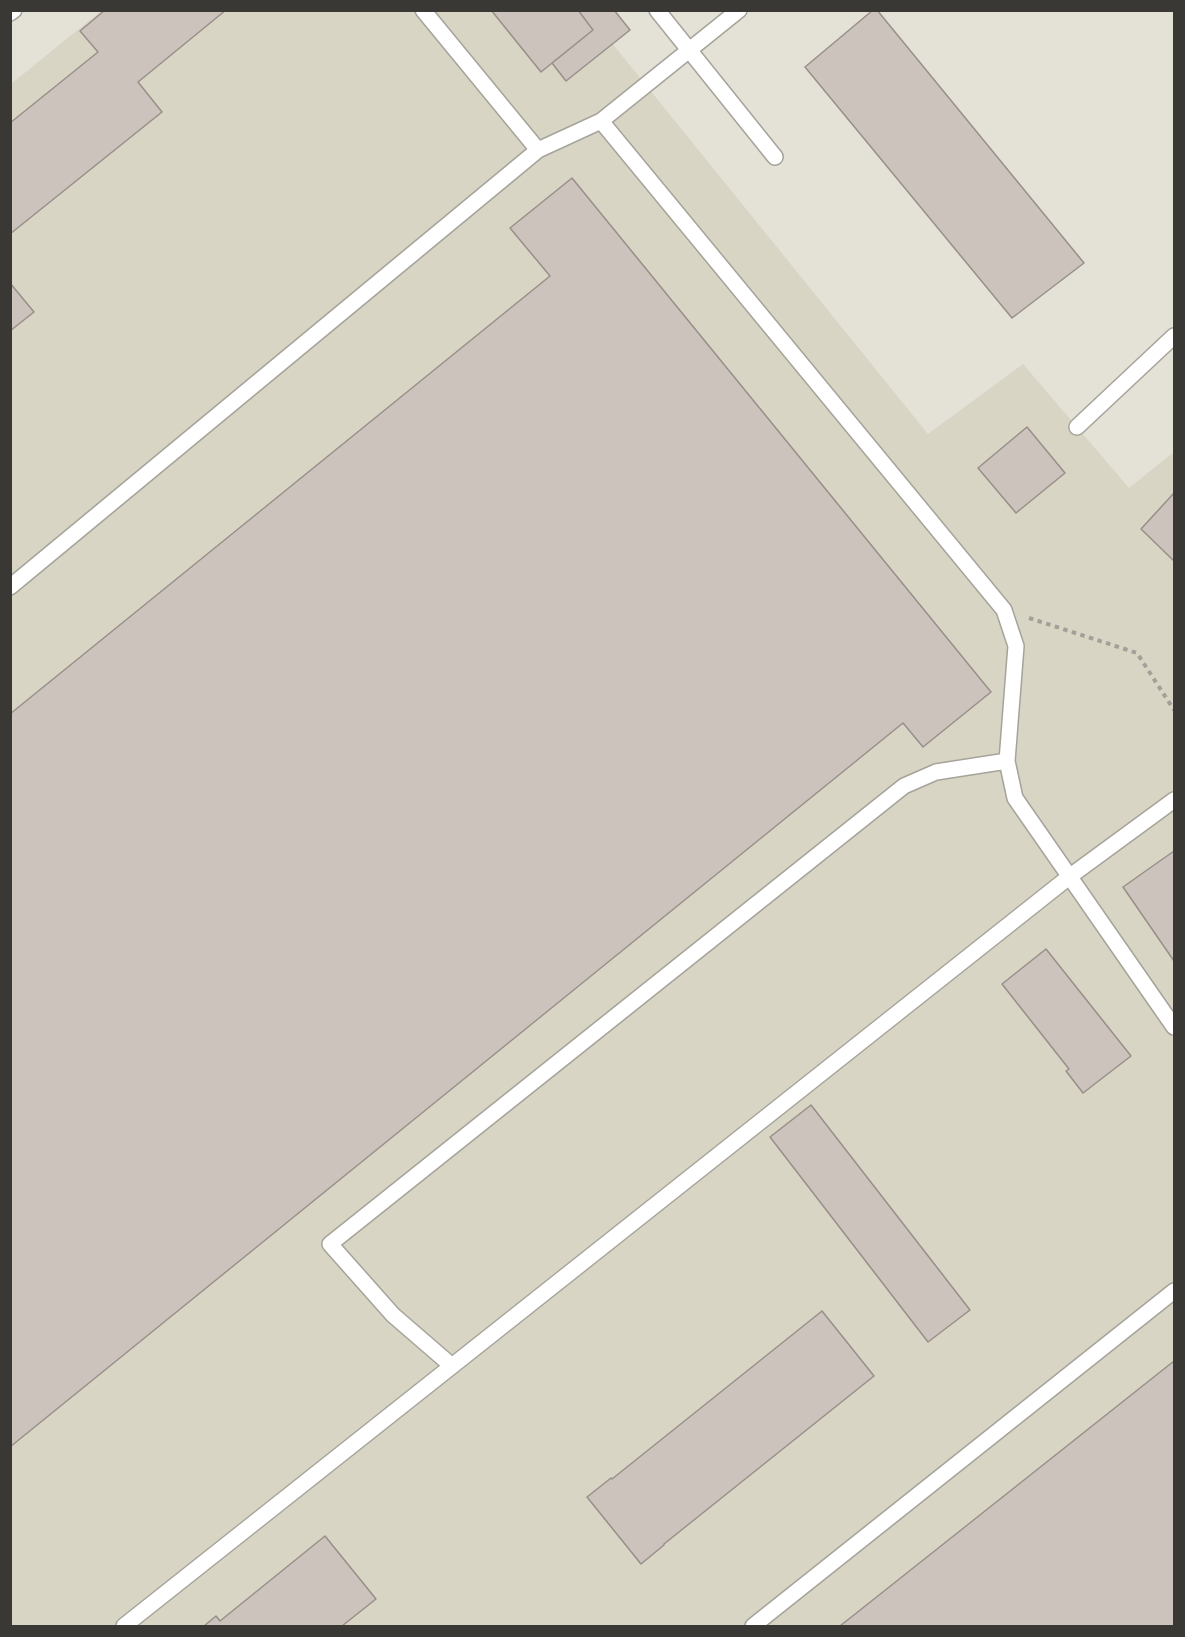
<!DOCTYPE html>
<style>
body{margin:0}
#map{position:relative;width:1185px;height:1637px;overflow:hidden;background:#e4e1d7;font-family:Montserrat,sans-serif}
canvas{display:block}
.frame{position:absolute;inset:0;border:12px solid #393834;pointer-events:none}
</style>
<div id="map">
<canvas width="1185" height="1637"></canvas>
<div class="frame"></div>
</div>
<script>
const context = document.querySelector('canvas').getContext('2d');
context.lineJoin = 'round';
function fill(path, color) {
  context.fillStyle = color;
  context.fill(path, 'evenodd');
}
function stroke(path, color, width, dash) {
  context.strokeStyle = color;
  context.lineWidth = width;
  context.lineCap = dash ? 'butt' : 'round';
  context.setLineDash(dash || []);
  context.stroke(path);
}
fill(new Path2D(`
 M101 11H586L928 434 1023 364 1129 488 1174 452V1626H11V84Z`), '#d9d5c4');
const building = new Path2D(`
 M105 10H226L138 82 162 112 10 234V123L98 52 80 31Z
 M491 10H578L593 30 541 72Z
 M578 10H614L630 30 566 81 552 63 593 30Z
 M873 10H877L1084 263 1012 318 805 67Z
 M572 178 991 692 923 747 903 723 10 1447V714L550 276 510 228Z
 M10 283 34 312 10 331Z
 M1027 427 1065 473 1016 513 978 468Z
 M1174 493V561L1141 529Z
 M1174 851V961L1123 887Z
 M1046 949 1131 1056 1083 1093 1066 1071 1069 1069 1002 984Z
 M811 1105 970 1310 928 1342 770 1137Z
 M822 1311 874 1376 664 1544V1545L641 1564 587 1497 611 1478 612 1479Z
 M1174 1361V1626H840Z
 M325 1536 376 1599 342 1626H204L216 1616 220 1621Z`);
fill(building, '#cdc3bd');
stroke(building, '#988f8a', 1.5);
const lane = new Path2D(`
 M423 10 538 150
 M657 10 775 157
 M10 13 14 10
 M601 121 1004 610 1016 646 1007 761 1015 798 1174 1027
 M1077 427 1174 336
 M10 587 538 150 601 121 739 10
 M452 1366 393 1315 330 1244 904 786 936 772 1007 761
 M124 1626 1069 877 1174 800
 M753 1626 1174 1291`);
stroke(lane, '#a6a39a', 18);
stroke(new Path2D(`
 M1029 618 1137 653 1174 710`), '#a2a098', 4, [4.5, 4.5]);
stroke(lane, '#fff', 15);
</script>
